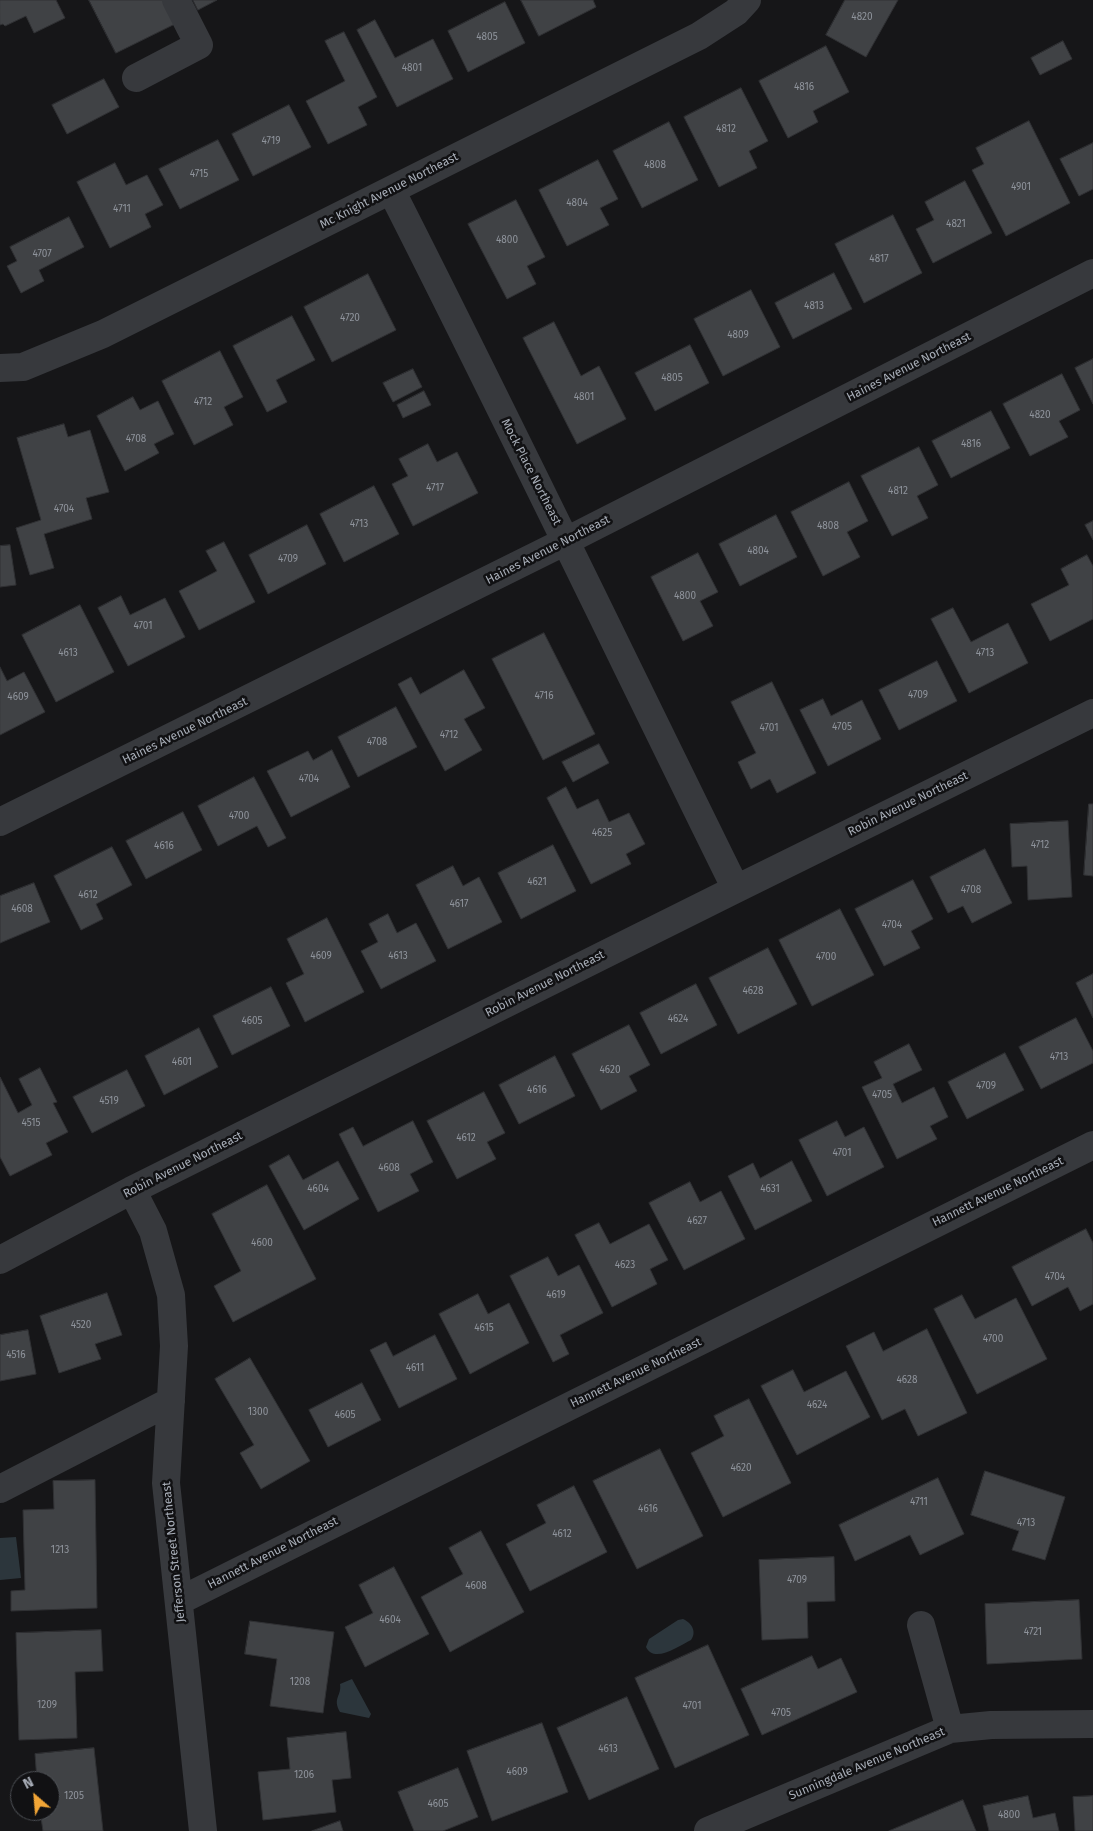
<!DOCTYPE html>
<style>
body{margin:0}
#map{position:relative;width:1093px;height:1831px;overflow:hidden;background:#161618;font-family:"Fira Sans",sans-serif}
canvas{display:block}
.north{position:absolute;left:10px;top:1771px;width:50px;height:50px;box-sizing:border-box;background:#111113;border:1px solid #4d5055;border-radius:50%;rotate:333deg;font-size:14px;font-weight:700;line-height:20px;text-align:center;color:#a8aeb8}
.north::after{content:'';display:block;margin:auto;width:18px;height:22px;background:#f1a536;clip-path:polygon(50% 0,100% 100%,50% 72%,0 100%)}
</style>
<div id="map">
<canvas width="1093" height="1831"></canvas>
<div class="north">N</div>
</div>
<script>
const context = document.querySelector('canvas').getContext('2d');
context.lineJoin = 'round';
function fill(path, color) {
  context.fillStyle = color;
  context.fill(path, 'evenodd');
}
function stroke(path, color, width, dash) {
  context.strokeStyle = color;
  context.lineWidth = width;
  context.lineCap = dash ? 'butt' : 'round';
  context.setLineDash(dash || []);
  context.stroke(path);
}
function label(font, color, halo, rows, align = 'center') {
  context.font = font + ' "Fira Sans",sans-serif';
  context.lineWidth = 5;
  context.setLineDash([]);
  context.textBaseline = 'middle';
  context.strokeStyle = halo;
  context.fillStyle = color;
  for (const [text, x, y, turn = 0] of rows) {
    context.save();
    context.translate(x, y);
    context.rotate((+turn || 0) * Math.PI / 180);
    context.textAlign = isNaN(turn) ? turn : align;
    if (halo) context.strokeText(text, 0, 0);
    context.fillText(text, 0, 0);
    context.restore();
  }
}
fill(new Path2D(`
 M16 1537 21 1578 0 1580V1538Z
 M683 1619C692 1623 697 1632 691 1640 679 1646 654 1664 646 1647L649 1639 678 1620Z
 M352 1679 371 1714 369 1718 340 1712C332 1698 342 1696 340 1684Z`), '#2c363c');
const building = new Path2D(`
 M0 0H56L65 18 34 33 26 16 5 26 3 24 0 25Z
 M89 0H166L177 23 116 53Z
 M193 0H217L198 10Z
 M521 0H593L596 7 539 36Z
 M845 0H898L866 57 826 35Z
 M505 2 525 43 468 72 448 31Z
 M375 20 395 58 433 39 453 79 397 107 357 30Z
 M344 32 377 97 358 107 367 125 328 144 306 101 345 81 325 41Z
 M1063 41 1072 59 1040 75 1031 58Z
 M826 46 849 92 813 111 818 122 788 138 759 81Z
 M104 79 119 107 67 134 52 105Z
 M741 88 768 141 749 151 757 168 719 187 684 117Z
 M289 105 311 147 253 176 232 134Z
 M1029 121 1070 203 1006 236 972 170 984 164 976 148Z
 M669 122 698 180 642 208 613 151Z
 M218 140 239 180 180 209 159 169Z
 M1093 143V189L1079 196 1060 159Z
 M598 160 618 199 600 208 609 225 567 246 539 190Z
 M115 163 126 185 147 175 163 205 145 214 151 227 110 248 77 182Z
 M965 181 992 233 933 263 916 229 934 220 925 202Z
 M516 200 545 257 527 266 536 284 507 299 468 224Z
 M893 215 922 273 864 303 835 244Z
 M69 217 84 247 39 270 44 281 21 293 7 266 17 261 10 247Z
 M834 273 852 309 793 339 775 303Z
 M368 274 396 330 332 362 304 307Z
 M751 290 780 347 723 376 694 319Z
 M292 316 315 360 276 380 287 402 267 412 233 346Z
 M554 322 581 376 599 366 626 419 577 444 523 338Z
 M690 345 709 383 655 411 635 373Z
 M220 351 243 397 224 407 233 425 194 445 162 381Z
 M1093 359V404L1075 368Z
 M413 369 422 387 393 402 383 383Z
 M1062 374 1080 410 1059 421 1068 437 1030 456 1003 404Z
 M424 391 431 405 403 418 397 405Z
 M133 397 140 410 158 401 174 434 154 444 159 453 125 471 97 416Z
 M991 411 1010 448 951 478 932 441Z
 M64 424 68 437 90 430 109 492 86 498 92 519 44 534 54 568 30 575 16 528 41 520 17 438Z
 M428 444 437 462 457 452 478 493 413 526 392 484 408 476 399 459Z
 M919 447 938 485 917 496 928 518 892 536 861 476Z
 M849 482 868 521 847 532 860 557 823 576 791 512Z
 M374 486 399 534 344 562 320 514Z
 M776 515 797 557 740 586 719 544Z
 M1093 521V540L1085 525Z
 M307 525 326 564 268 594 249 555Z
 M224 542 255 602 199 630 179 591 217 571 206 551Z
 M10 545 16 585 0 587V546Z
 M698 553 718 592 700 601 713 626 683 641 651 577Z
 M1087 555 1093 566V619L1050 641 1031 604 1069 585 1061 569Z
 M121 596 130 615 165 598 185 637 128 666 98 608Z
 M80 605 114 672 56 702 22 635Z
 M953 608 971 642 1008 623 1028 663 969 693 931 619Z
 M544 633 595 734 543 760 492 659Z
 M937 661 957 701 899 730 879 690Z
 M0 667 7 681 24 672 45 712 0 735Z
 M464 670 485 708 464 719 482 750 445 771 398 684 411 677 420 694Z
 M772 682 816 773 777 793 770 779 751 789 738 762 756 753 731 702Z
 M823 699 831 716 862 700 881 739 828 766 800 710Z
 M396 707 417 747 358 777 338 737Z
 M599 744 609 763 573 782 562 762Z
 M332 750 350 787 291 817 267 771 308 751 313 760Z
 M254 777 286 838 268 847 257 826 218 846 198 806Z
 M566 787 577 809 598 799 609 822 629 813 645 844 626 854 631 864 591 884 547 798Z
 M1089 804H1093V876L1084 875Z
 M183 812 202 850 146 879 126 841Z
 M1068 821 1072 897 1028 900 1027 866 1012 867 1010 824Z
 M553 845 576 891 521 919 498 873Z
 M112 847 132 885 96 904 103 919 81 930 54 876Z
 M985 849 1012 903 972 923 963 906 948 913 930 877Z
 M453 866 463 886 479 877 502 922 448 949 416 885Z
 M913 880 933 919 911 931 920 948 884 966 855 909Z
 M34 883 50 922 0 943V896Z
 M840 909 874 975 812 1006 779 940Z
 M388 914 397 933 416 923 436 961 381 989 361 951 378 942 369 924Z
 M327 918 364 992 305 1022 286 983 304 974 287 939Z
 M768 948 797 1004 738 1034 709 978Z
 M1093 974V1018L1076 983Z
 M696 984 717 1025 661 1054 640 1013Z
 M271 987 290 1026 232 1055 213 1016Z
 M1076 1018 1093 1051V1063L1041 1089 1019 1047Z
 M629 1025 650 1065 629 1076 637 1091 601 1110 572 1054Z
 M199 1028 218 1067 164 1095 145 1056Z
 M909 1044 922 1070 893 1084 902 1103 934 1087 948 1117 930 1126 937 1139 897 1159 862 1087 882 1078 874 1062Z
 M1005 1053 1024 1090 967 1119 948 1082Z
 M555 1056 575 1096 519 1124 499 1085Z
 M40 1068 57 1102 53 1103 68 1132 46 1143 52 1155 10 1176 0 1157V1077L18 1113 32 1105 19 1079Z
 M127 1070 145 1106 92 1133 73 1097Z
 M484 1092 505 1133 487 1142 496 1159 457 1179 427 1121Z
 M413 1121 433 1162 410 1174 419 1191 378 1212 339 1134 353 1127 363 1146Z
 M837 1121 845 1137 864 1127 884 1167 827 1196 799 1140Z
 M289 1155 303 1180 338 1161 359 1199 304 1230 269 1166Z
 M792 1161 812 1201 755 1230 728 1176 753 1163 760 1178Z
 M690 1182 700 1202 721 1191 745 1239 684 1270 649 1203Z
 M267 1185 316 1279 233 1322 214 1286 241 1271 212 1214Z
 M599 1223 610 1244 649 1224 668 1260 650 1269 657 1284 612 1307 575 1235Z
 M1086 1229 1093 1243V1304L1080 1311 1068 1287 1032 1306 1012 1267Z
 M548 1257 558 1276 579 1265 603 1313 560 1335 569 1354 553 1362 510 1276Z
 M107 1293 122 1335 95 1344 101 1359 59 1373 40 1316Z
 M478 1294 488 1314 509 1303 529 1343 470 1374 439 1314Z
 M962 1295 975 1319 1016 1298 1047 1359 977 1394 934 1309Z
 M927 1329 967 1413 918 1436 905 1409 882 1420 846 1346 874 1332 883 1351Z
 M28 1330 36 1374 0 1381V1335Z
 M435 1335 457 1379 399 1408 370 1350 386 1342 393 1356Z
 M250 1358 310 1461 261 1489 240 1453 254 1445 215 1379Z
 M793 1370 804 1392 846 1371 870 1417 797 1455 761 1386Z
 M362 1383 381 1420 328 1447 309 1410Z
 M749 1399 791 1483 723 1517 691 1453 724 1436 714 1416Z
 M660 1449 703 1536 637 1569 593 1481Z
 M985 1471 1065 1497 1045 1560 1012 1550 1019 1531 971 1515Z
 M938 1478 964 1534 920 1555 910 1535 855 1561 839 1525Z
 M95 1480 97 1608 11 1611V1591L25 1590 23 1510 54 1509 53 1481Z
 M574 1486 607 1552 530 1591 506 1544 546 1523 537 1505Z
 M481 1531 524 1612 450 1652 421 1597 463 1574 449 1548Z
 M834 1557 835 1601 807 1602 808 1638 762 1640 759 1560Z
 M394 1567 429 1634 365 1667 345 1627 373 1613 359 1585Z
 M1079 1600 1082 1659 987 1664 985 1604Z
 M250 1621 334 1632 323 1713 270 1706 277 1659 245 1654Z
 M101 1630 103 1671 75 1672 77 1738 19 1740 16 1633Z
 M708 1645 749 1735 675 1768 635 1678Z
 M812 1656 818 1669 841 1658 857 1692 762 1735 741 1689Z
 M627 1697 659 1769 589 1800 557 1728Z
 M542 1723 568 1792 492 1821 467 1751Z
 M346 1732 351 1778 332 1780 336 1812 263 1820 258 1772 290 1769 287 1738Z
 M94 1748 103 1831H43L40 1811H50V1781H37L35 1754Z
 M458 1768 478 1817 443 1831H414L398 1792Z
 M1028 1796 1033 1818 1055 1813 1059 1831H989L983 1806Z
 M1093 1796V1831H1075L1073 1797Z
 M963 1800 976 1831H889Z
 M340 1821 343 1831H312Z`);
fill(building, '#404245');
stroke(building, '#303134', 1);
stroke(new Path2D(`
 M136 78 199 45 176 0
 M391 190C509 422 621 656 736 889
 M0 368 23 367 103 334 699 36 736 12 747 0
 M0 822 566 541 1093 273
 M132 1190 153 1231 171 1295 174 1346 166 1483 203 1831
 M0 1260 132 1190 736 889 1093 713
 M0 1489 171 1401
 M179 1601 1093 1145
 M921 1625 950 1729
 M708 1831 950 1729 991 1725 1093 1724`), '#37393d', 28);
label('10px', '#8e939b', null, [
 ["4820",862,17],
 ["4805",487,37],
 ["4801",412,68],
 ["4816",804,87],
 ["4812",726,129],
 ["4719",271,141],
 ["4808",655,165],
 ["4715",199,174],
 ["4901",1021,187],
 ["4804",577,203],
 ["4711",122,209],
 ["4821",956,224],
 ["4800",507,240],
 ["4707",42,254],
 ["4817",879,259],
 ["4813",814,306],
 ["4720",350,318],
 ["4809",738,335],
 ["4805",672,378],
 ["4801",584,397],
 ["4712",203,402],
 ["4820",1040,415],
 ["4708",136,439],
 ["4816",971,444],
 ["4717",435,488],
 ["4812",898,491],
 ["4704",64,509],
 ["4713",359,524],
 ["4808",828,526],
 ["4804",758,551],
 ["4709",288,559],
 ["4800",685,596],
 ["4701",143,626],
 ["4613",68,653],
 ["4713",985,653],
 ["4709",918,695],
 ["4716",544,696],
 ["4609",18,697],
 ["4705",842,727],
 ["4701",769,728],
 ["4712",449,735],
 ["4708",377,742],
 ["4704",309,779],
 ["4700",239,816],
 ["4625",602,833],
 ["4712",1040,845],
 ["4616",164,846],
 ["4621",537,882],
 ["4708",971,890],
 ["4612",88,895],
 ["4617",459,904],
 ["4608",22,909],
 ["4704",892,925],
 ["4609",321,956],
 ["4613",398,956],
 ["4700",826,957],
 ["4628",753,991],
 ["4624",678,1019],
 ["4605",252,1021],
 ["4713",1059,1057],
 ["4601",182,1062],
 ["4620",610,1070],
 ["4709",986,1086],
 ["4616",537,1090],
 ["4705",882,1095],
 ["4519",109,1101],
 ["4515",31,1123],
 ["4612",466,1138],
 ["4701",842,1153],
 ["4608",389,1168],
 ["4604",318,1189],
 ["4631",770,1189],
 ["4627",697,1221],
 ["4600",262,1243],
 ["4623",625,1265],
 ["4704",1055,1277],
 ["4619",556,1295],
 ["4520",81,1325],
 ["4615",484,1328],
 ["4700",993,1339],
 ["4516",16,1355],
 ["4611",415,1368],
 ["4628",907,1380],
 ["4624",817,1405],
 ["1300",258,1412],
 ["4605",345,1415],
 ["4620",741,1468],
 ["4711",919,1502],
 ["4616",648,1509],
 ["4713",1026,1523],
 ["4612",562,1534],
 ["1213",60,1550],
 ["4709",797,1580],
 ["4608",476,1586],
 ["4604",390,1620],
 ["4721",1033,1632],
 ["1208",300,1682],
 ["1209",47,1705],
 ["4701",692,1706],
 ["4705",781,1713],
 ["4613",608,1749],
 ["4609",517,1772],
 ["1206",304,1775],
 ["1205",74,1796],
 ["4605",438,1804],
 ["4800",1009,1815]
]);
label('12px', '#a8aeb8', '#111113', [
 ["Mc Knight Avenue Northeast",389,191,-27],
 ["Haines Avenue Northeast",909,367,-27],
 ["Mock Place Northeast",531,472,63],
 ["Haines Avenue Northeast",548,550,-27],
 ["Haines Avenue Northeast",185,731,-26],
 ["Robin Avenue Northeast",908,804,-26],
 ["Robin Avenue Northeast",545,984,-27],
 ["Robin Avenue Northeast",183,1165,-27],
 ["Hannett Avenue Northeast",998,1192,-26],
 ["Hannett Avenue Northeast",636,1373,-26],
 ["Jefferson Street Northeast",174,1552,-96],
 ["Hannett Avenue Northeast",273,1553,-27],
 ["Sunningdale Avenue Northeast",867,1764,-23]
]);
</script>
